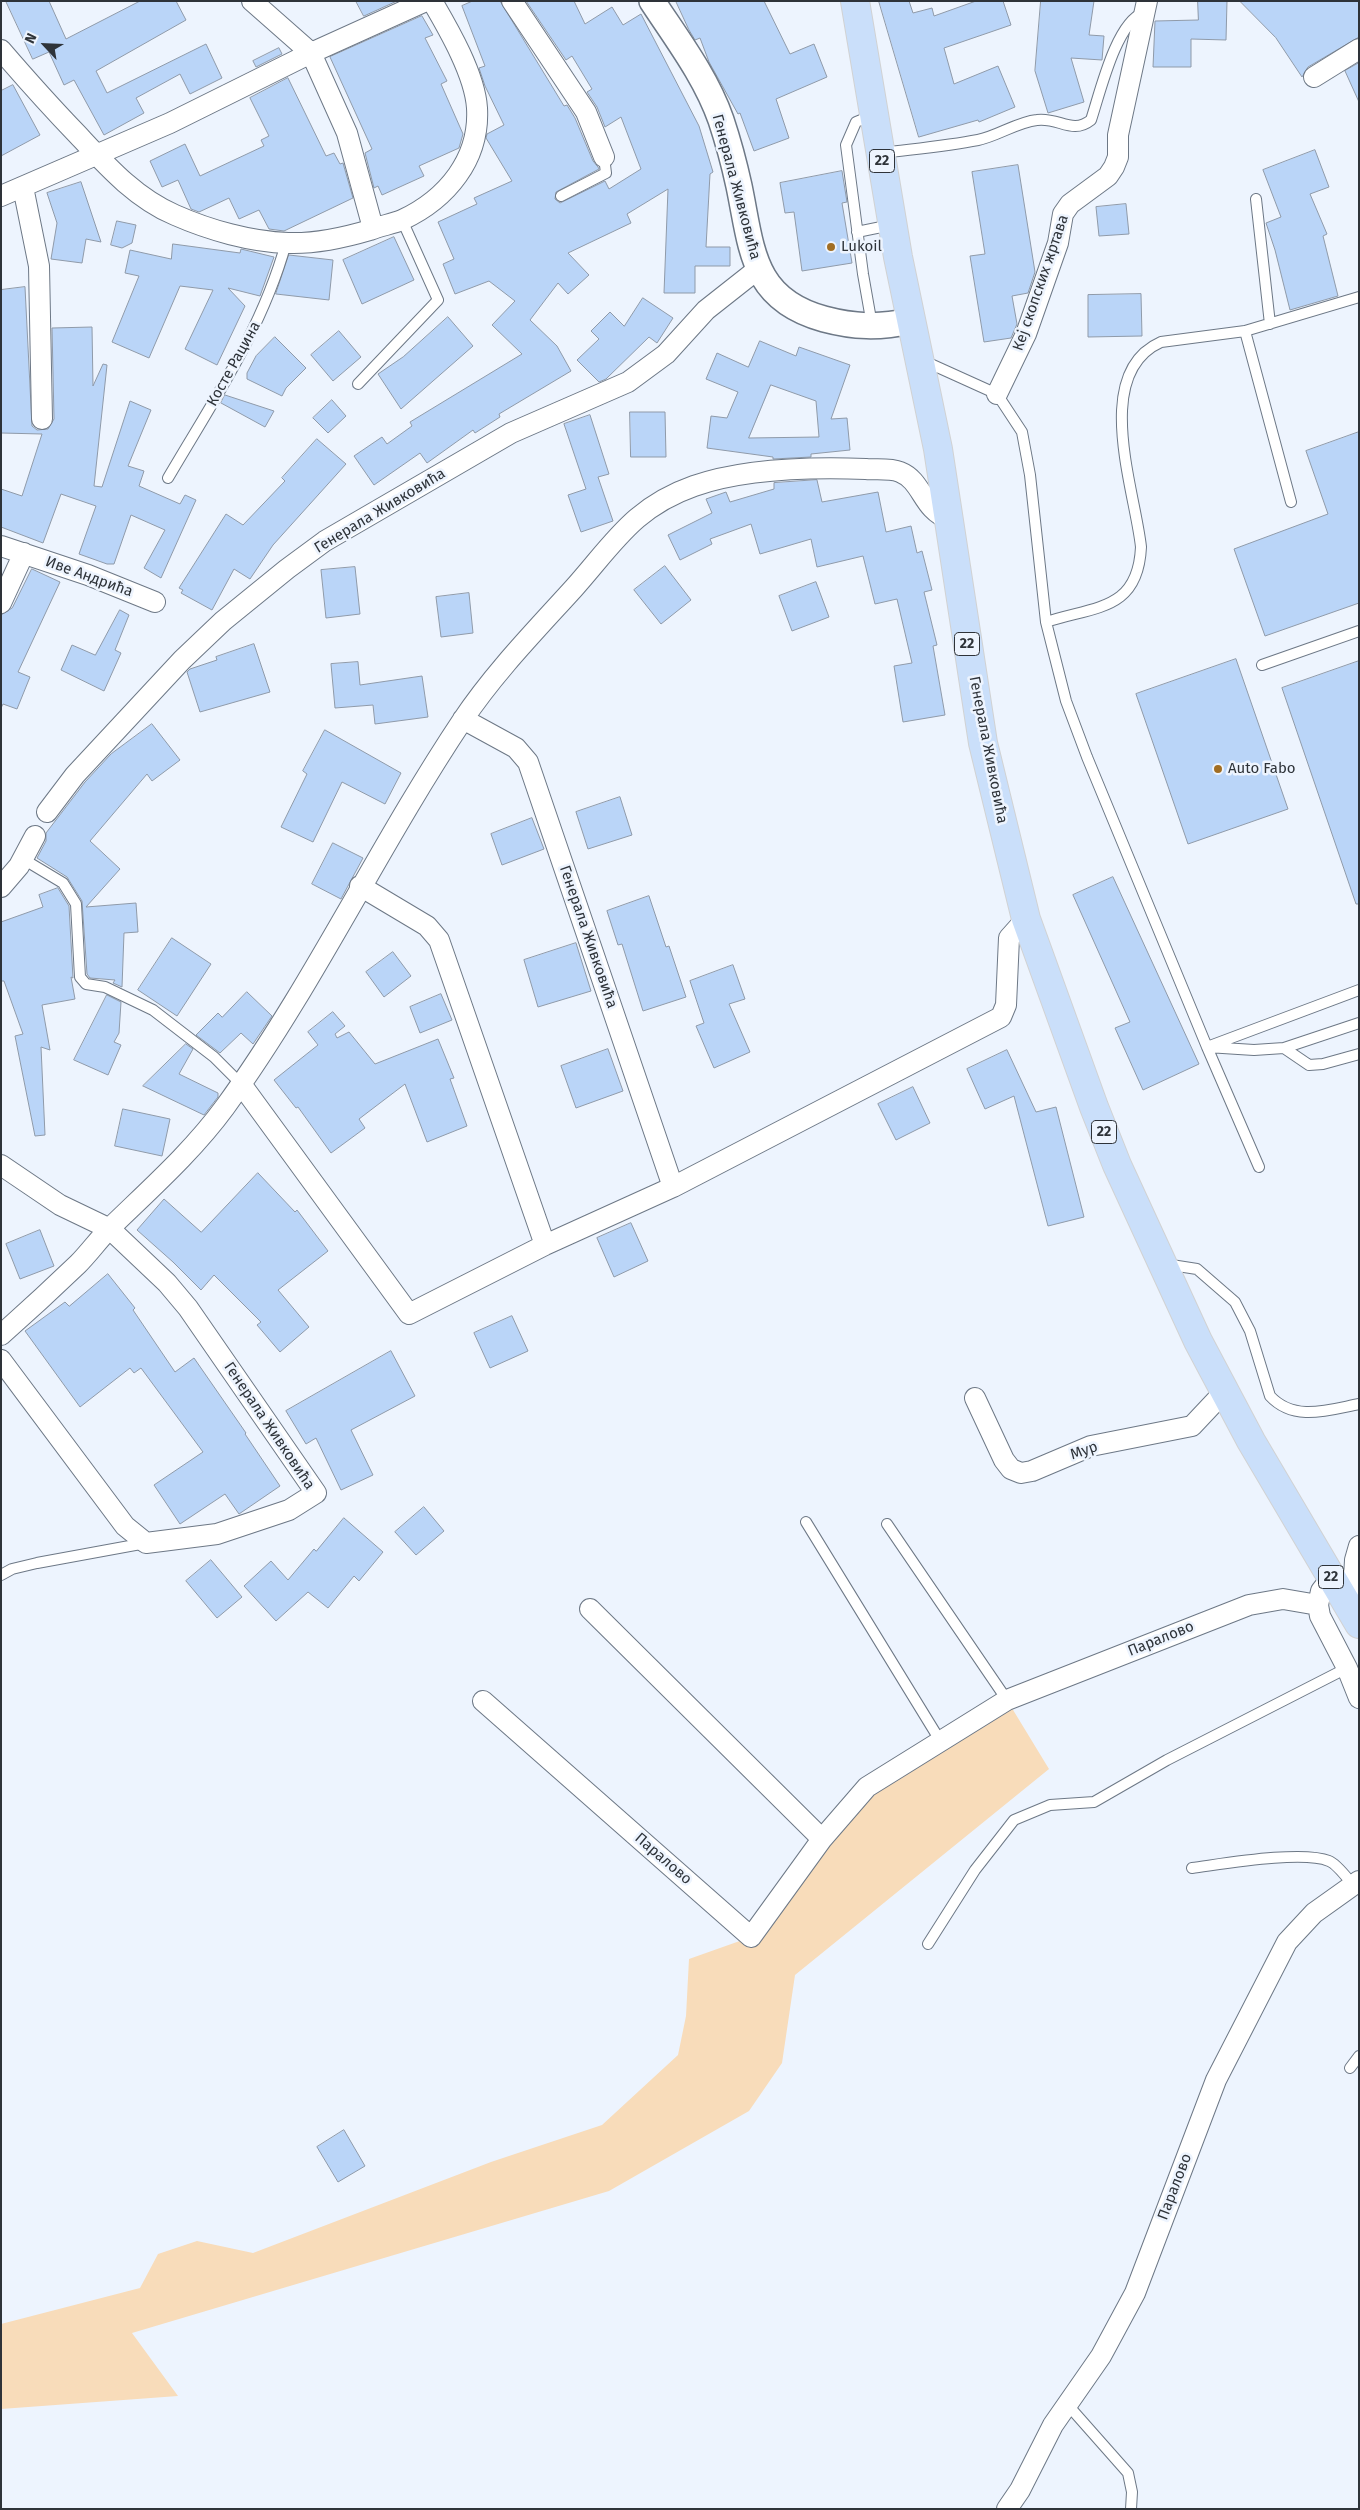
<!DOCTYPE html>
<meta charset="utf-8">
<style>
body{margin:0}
#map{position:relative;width:1360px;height:2510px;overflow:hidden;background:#edf4fe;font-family:"Fira Sans",sans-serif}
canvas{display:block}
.frame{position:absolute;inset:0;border:2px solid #2e3339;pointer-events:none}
.north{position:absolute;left:20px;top:20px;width:50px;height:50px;-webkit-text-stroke:4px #edf4fe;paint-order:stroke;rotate:295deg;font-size:14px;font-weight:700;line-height:20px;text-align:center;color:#2e3339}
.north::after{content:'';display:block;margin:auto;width:18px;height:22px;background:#2e3339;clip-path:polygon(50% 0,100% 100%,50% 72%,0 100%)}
</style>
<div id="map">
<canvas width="1360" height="2510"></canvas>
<div class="frame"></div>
<div class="north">N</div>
</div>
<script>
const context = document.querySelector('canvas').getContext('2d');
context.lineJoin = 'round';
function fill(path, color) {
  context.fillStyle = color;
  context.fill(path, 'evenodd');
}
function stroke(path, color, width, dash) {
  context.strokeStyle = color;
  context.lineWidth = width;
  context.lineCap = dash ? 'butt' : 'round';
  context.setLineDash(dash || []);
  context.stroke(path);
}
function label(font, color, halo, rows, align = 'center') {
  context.font = font + ' "Fira Sans",sans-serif';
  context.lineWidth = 5;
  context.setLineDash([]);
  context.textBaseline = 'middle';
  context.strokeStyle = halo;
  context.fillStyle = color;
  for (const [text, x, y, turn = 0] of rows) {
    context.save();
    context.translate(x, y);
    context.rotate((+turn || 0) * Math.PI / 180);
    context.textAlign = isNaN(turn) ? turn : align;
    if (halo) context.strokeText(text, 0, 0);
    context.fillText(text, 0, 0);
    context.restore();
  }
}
fill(new Path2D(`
 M1007 1700 1049 1769 795 1975 782 2063 749 2111 609 2191 132 2333 178 2396 1 2409V2324L140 2288 158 2254 197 2241 253 2253 491 2162 602 2125 678 2055 686 2016 689 1959 751 1937 867 1787Z`), '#f8dcba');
const building = new Path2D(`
 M6 1H49L66 39 140 1H176L186 20 96 71 107 93 206 44 222 78 190 94 180 74 136 98 144 113 104 135 74 80 64 85 49 52 33 59Z
 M356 1H397L364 16Z
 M473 1H500L564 106 567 105 575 118 593 161 598 167 599 169 556 192 555 199 560 203 605 181 609 189 641 169 621 117 605 127 597 107 587 92 592 89 572 56 566 60 526 1H574L585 24 612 7 623 25 641 14 699 126 713 172 710 174 706 247H730V266H695V293H664L668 189 627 214 631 223 568 253 589 275 568 294 558 283 530 320 557 346 571 371 499 414 500 417 475 433 473 430 427 463 420 453 374 485 354 456 382 437 387 444 412 426 410 422 522 354 492 325 515 301 489 281 455 294 443 264 454 259 438 222 477 204 474 198 512 181 486 138 487 134 504 125 485 86 479 68 485 66 462 6Z
 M676 1H764L790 54 814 44 827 77 776 99 789 138 754 151 740 113 738 114 709 62 700 38 695 40 689 30Z
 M879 1H909L913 13 932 8 934 16 976 1H1003L1011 25 944 48 954 84 998 66 1015 107 979 122 978 120 919 137Z
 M1041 1H1094L1089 35 1104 36 1102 60 1071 58 1084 102 1048 113 1035 71Z
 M1198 1H1227L1226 40 1191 39V67H1153L1155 21 1198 20Z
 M1240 1H1359V37L1308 67 1302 77 1276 38Z
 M422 16 433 35 425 38 447 81 441 84 463 134 459 148 419 166 424 176 382 195 378 186 374 188 365 153 372 149 330 57Z
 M279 48 282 54 256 67 253 61Z
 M1359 63V102L1345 71Z
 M288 78 326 156 334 153 340 164 343 163 353 198 284 231 269 229 259 210 239 219 229 198 199 212 191 209 178 180 162 187 150 161 185 144 200 176 264 146 261 140 269 136 250 98Z
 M13 85 40 135 1 156V91Z
 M1315 150 1329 187 1310 194 1327 234 1323 236 1338 296 1290 310 1275 250 1266 223 1281 217 1263 170Z
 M1018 165 1035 272 1028 293 1012 296 1017 324 1011 338 984 342 970 256 985 254 972 172Z
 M842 171 847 202 842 203 852 263 802 271 794 212 785 213 780 183Z
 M81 182 101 242 86 239 82 263 51 259 57 223 47 193Z
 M1126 204 1129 234 1099 236 1096 207Z
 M117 221 136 225 132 243 122 248 111 245Z
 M394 237 414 280 362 304 343 260Z
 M173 244 240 253 241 249 274 257 260 296 228 288 245 306 217 365 185 349 213 290 180 286 149 358 112 342 139 276 125 273 130 250 171 259Z
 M289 255 333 260 329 300 276 294Z
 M25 287 32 426 37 430 48 429 54 419 52 328 92 327 93 386 103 364 107 365 94 486 102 487 130 401 151 410 128 466 144 471 139 486 180 504 185 495 196 500 161 578 144 568 165 530 131 515 114 564H107L79 554 96 506 61 494 43 543 1 527V489L22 496 42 434 1 433V290Z
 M1141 294 1142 336 1088 337V295Z
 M643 298 673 318 657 343 649 337 606 379 599 382 577 360 599 339 591 331 610 312 624 326Z
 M448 317 473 346 401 409 378 374 403 357Z
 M339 331 361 357 333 381 311 355Z
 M275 337 306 368 286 388 282 396 247 379V373L256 356Z
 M760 341 796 356 799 347 850 365 831 419 847 418 850 450 811 454V457L773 459V457L707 448 711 416 727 418 738 392 706 379 717 353 748 367ZM771 385 816 401 819 437 749 438Z
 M225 395 274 411 265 427 221 403Z
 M332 400 346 416 328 433 313 418Z
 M630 412H665L666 457H631Z
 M590 415 609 474 598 477 613 521 581 532 568 495 586 489 564 424Z
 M1359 432V603L1265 636 1234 549 1328 514 1306 451Z
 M317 439 346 464 273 545 250 579 234 569 212 610 181 593 183 590 179 588 226 514 243 525 285 481 282 478Z
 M817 480 822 502 878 492 886 532 911 526 917 553 922 551 932 590 924 592 937 645 933 646 945 715 903 722 894 666 912 663 897 599 875 604 863 556 817 567 811 539 760 554 751 524 710 539 712 544 680 560 668 535 712 513 706 499 726 492 730 502 774 489V483Z
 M665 566 691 600 661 624 634 590Z
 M355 567 360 614 326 618 321 570Z
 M32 569 60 582 18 672 30 677 17 709 3 704 1 708V615L12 608Z
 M816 582 829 617 792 631 779 596Z
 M469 593 473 633 441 637 436 597Z
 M120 610 129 615 115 650 121 653 104 691 61 670 72 645 95 655Z
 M254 644 270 692 200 712 187 672 190 669 217 660 216 657Z
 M1236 659 1288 809 1188 844 1136 694Z
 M1359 661V904H1356L1282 688Z
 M358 662 360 685 422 676 428 717 375 724 373 705 335 708 331 664Z
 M152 724 180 760 152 781 147 774 90 841 120 869 86 907 136 903 138 932 124 933 122 987 113 983 115 980 90 978 87 974 82 901 67 877 37 858 46 841V833L85 782 111 754Z
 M325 730 401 773 385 804 342 782 313 842 281 827 307 774 303 771Z
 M620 797 632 835 588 849 576 812Z
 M532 818 544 849 502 865 491 834Z
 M333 843 363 858 341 899 312 884Z
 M1113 877 1199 1064 1143 1090 1115 1028 1130 1022 1073 895Z
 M58 888 69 906 73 978 71 977 75 999 42 1005 50 1050 41 1047 45 1135 35 1136 15 1036 23 1034 4 981H1V922L43 907 39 895Z
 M649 896 666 947 669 946 686 997 643 1011 622 944 618 945 607 911Z
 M172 938 211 964 177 1016 138 990Z
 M576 943 591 991 538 1007 524 960Z
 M393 952 411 976 384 997 366 972Z
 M733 965 745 999 729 1004 750 1052 714 1068 696 1026 704 1023 690 981Z
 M247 992 272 1016 253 1044 241 1033 220 1053 196 1035 218 1013 222 1017Z
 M441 994 452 1020 420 1033 410 1007Z
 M107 995 121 1002 119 1033 114 1042 121 1045 108 1075 74 1060Z
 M333 1012 345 1026 335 1034 337 1038 349 1032 375 1064 438 1039 454 1078 450 1079 467 1126 427 1142 405 1084 359 1119 365 1128 331 1153 298 1107 296 1108 274 1080 318 1045 308 1032Z
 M186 1044 193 1049 179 1074 218 1093V1097L204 1115 143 1086Z
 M608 1049 623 1091 576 1108 561 1066Z
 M1007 1050 1036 1112 1056 1107 1084 1217 1048 1226 1014 1096 985 1109 967 1069Z
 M913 1087 930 1123 896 1140 878 1104Z
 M123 1109 170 1119 162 1156 115 1146Z
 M258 1173 295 1212 297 1210 328 1251 278 1290 309 1327 280 1352 257 1325 261 1322 214 1275 201 1290 173 1262 137 1230 164 1199 201 1232Z
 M631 1223 648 1261 614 1277 597 1238Z
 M40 1230 54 1266 20 1279 6 1244Z
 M108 1274 135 1308 133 1310 175 1372 194 1358 246 1433 245 1434 280 1486 239 1514 225 1494 180 1524 154 1485 203 1452 141 1368 134 1373 130 1368 80 1407 25 1331 65 1302 69 1306Z
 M512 1316 528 1351 490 1368 474 1333Z
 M391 1351 415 1396 351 1430 373 1475 341 1490 316 1438 306 1444 286 1411Z
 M424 1507 444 1531 416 1555 395 1532Z
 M344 1518 383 1552 359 1581 354 1576 328 1608 308 1592 276 1621 244 1586 271 1561 288 1580 314 1549 316 1551Z
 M211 1560 242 1597 217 1618 186 1581Z
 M344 2130 365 2166 338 2182 317 2147Z`);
fill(building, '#bad5f8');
stroke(building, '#8f9aa9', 1);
const service = new Path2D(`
 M883 153C914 149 947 146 978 140 998 136 1017 122 1037 120 1059 117 1072 135 1091 120 1100 93 1116 23 1143 13
 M561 196 606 173 604 157
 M1256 199 1270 324
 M857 232 891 225
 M872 325 863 274 846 145 856 122 873 115
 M1245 331 1291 502
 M924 361 997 394 1022 432 1030 475 1046 622 1066 701 1087 757 1207 1047 1254 1050 1284 1048 1359 1023
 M358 384 438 300 402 220
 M168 478C213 401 262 330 286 243
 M1046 622C1095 606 1138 611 1141 547 1135 490 1091 373 1161 342L1245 331 1359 297
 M1262 665 1359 631
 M23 859 63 883 76 904 80 977 86 984 105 987 153 1010 214 1057 241 1084
 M1284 1048 1309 1065 1323 1064 1359 1054
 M1259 1167 1207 1047 1359 990
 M1165 1264 1197 1269 1235 1302 1250 1331 1270 1396C1294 1422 1328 1410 1359 1404
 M806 1522 941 1742
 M887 1524 1007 1700
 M1 1575 12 1569 37 1563 146 1543
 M1192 1868C1223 1864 1302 1850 1329 1861 1337 1864 1347 1878 1353 1885
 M928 1944 975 1870 1014 1820 1050 1805 1094 1802 1167 1760 1347 1668
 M1350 2068 1359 2056
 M1067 2404 1128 2473 1132 2492 1131 2509`);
const minor = new Path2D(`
 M252 1 311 53 347 133 373 228
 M512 1 586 112 604 157
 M1 50C26 79 51 107 77 134 106 165 135 198 175 215 209 230 251 242 288 243 316 244 343 238 370 230 380 226 392 224 402 220 447 199 480 159 477 108 475 75 449 30 432 1
 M1314 77 1359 49
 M23 187 39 266 42 419
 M1 196 170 123 311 53 426 1
 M997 394 1026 334 1058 243 1063 214 1070 204 1108 176 1114 167 1118 157V135L1147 1
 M1 546 88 575 155 602
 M1 603 24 553
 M463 719 516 748 528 762 673 1187
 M47 812 75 775 182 660 223 621 287 569 325 541 511 433 628 382 666 354 706 310 758 269
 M360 886 427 926 439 940 545 1245
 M1 887 19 866 35 836
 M241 1084 409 1314 545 1245 673 1187 1001 1017 1006 1005 1009 938 1026 919
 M1 1165 60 1205 110 1229 167 1283 188 1308 316 1493 289 1510 217 1534 146 1543 125 1526 1 1360
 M1 1335C27 1312 53 1288 78 1264 89 1253 99 1239 110 1228 150 1189 192 1152 225 1107 314 984 378 847 462 721 494 673 535 631 574 588 614 543 634 507 694 486 743 469 813 467 866 469 877 470 890 468 900 472 923 481 922 510 949 519
 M975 1398 1004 1460 1011 1469 1021 1473 1032 1471 1091 1446 1192 1426 1224 1392
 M1331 1578 1321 1591 1318 1605 1320 1616 1347 1668 1359 1698
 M590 1609 822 1839 867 1787 1007 1700 1249 1605 1283 1599 1318 1605
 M1352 1614 1355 1560 1359 1546
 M483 1701 751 1937 822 1839
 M1007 2509 1020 2490 1053 2425 1101 2356 1135 2293 1216 2080 1287 1942 1314 1913 1359 1881`);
const tertiary = new Path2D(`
 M652 1C677 39 706 77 721 120 728 141 734 163 739 186 752 248 751 299 824 319 854 327 879 328 910 321`);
const primary = new Path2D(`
 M855 1 898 257 938 449 983 743 1026 919 1094 1107 1117 1165 1198 1341 1251 1441 1359 1624`);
stroke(service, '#6d7886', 12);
stroke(minor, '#6d7886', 22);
stroke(tertiary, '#6d7886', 28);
stroke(primary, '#d1d2d3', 30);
stroke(service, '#fff', 10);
stroke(minor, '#fff', 20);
stroke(tertiary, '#fff', 25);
stroke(primary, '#cadffa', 28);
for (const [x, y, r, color] of [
 [831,247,5,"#a16e24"],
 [1218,769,5,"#a16e24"]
]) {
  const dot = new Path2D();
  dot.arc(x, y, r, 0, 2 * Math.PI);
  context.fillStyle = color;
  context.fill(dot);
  stroke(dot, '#edf4fe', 2);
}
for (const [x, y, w] of [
 [882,161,25],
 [967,644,25],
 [1104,1132,25],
 [1331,1577,25]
]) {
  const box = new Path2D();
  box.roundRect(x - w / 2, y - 11.5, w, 23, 4);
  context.fillStyle = '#edf4fe';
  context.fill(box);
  stroke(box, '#2e3339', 1);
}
label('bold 14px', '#2e3339', null, [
 ["22",882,161],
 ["22",967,644],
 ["22",1104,1132],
 ["22",1331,1577]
]);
label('15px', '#2e3339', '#edf4fe', [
 ["Генерала Живковића",736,187,75],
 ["Кеј скопских жртава",1041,283,-71],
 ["Косте Рацина",234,364,-61],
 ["Генерала Живковића",380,511,-31],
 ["Иве Андрића",89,577,20],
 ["Генерала Живковића",988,750,79],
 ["Генерала Живковића",588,937,71],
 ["Генерала Живковића",269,1426,56],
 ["Мур",1084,1451,-19],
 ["Паралово",1161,1639,-22],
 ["Паралово",663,1859,41],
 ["Паралово",1175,2187,-69]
]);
label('15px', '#2e3339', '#edf4fe', [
 ["Lukoil",841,247],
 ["Auto Fabo",1228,769]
], 'left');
</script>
